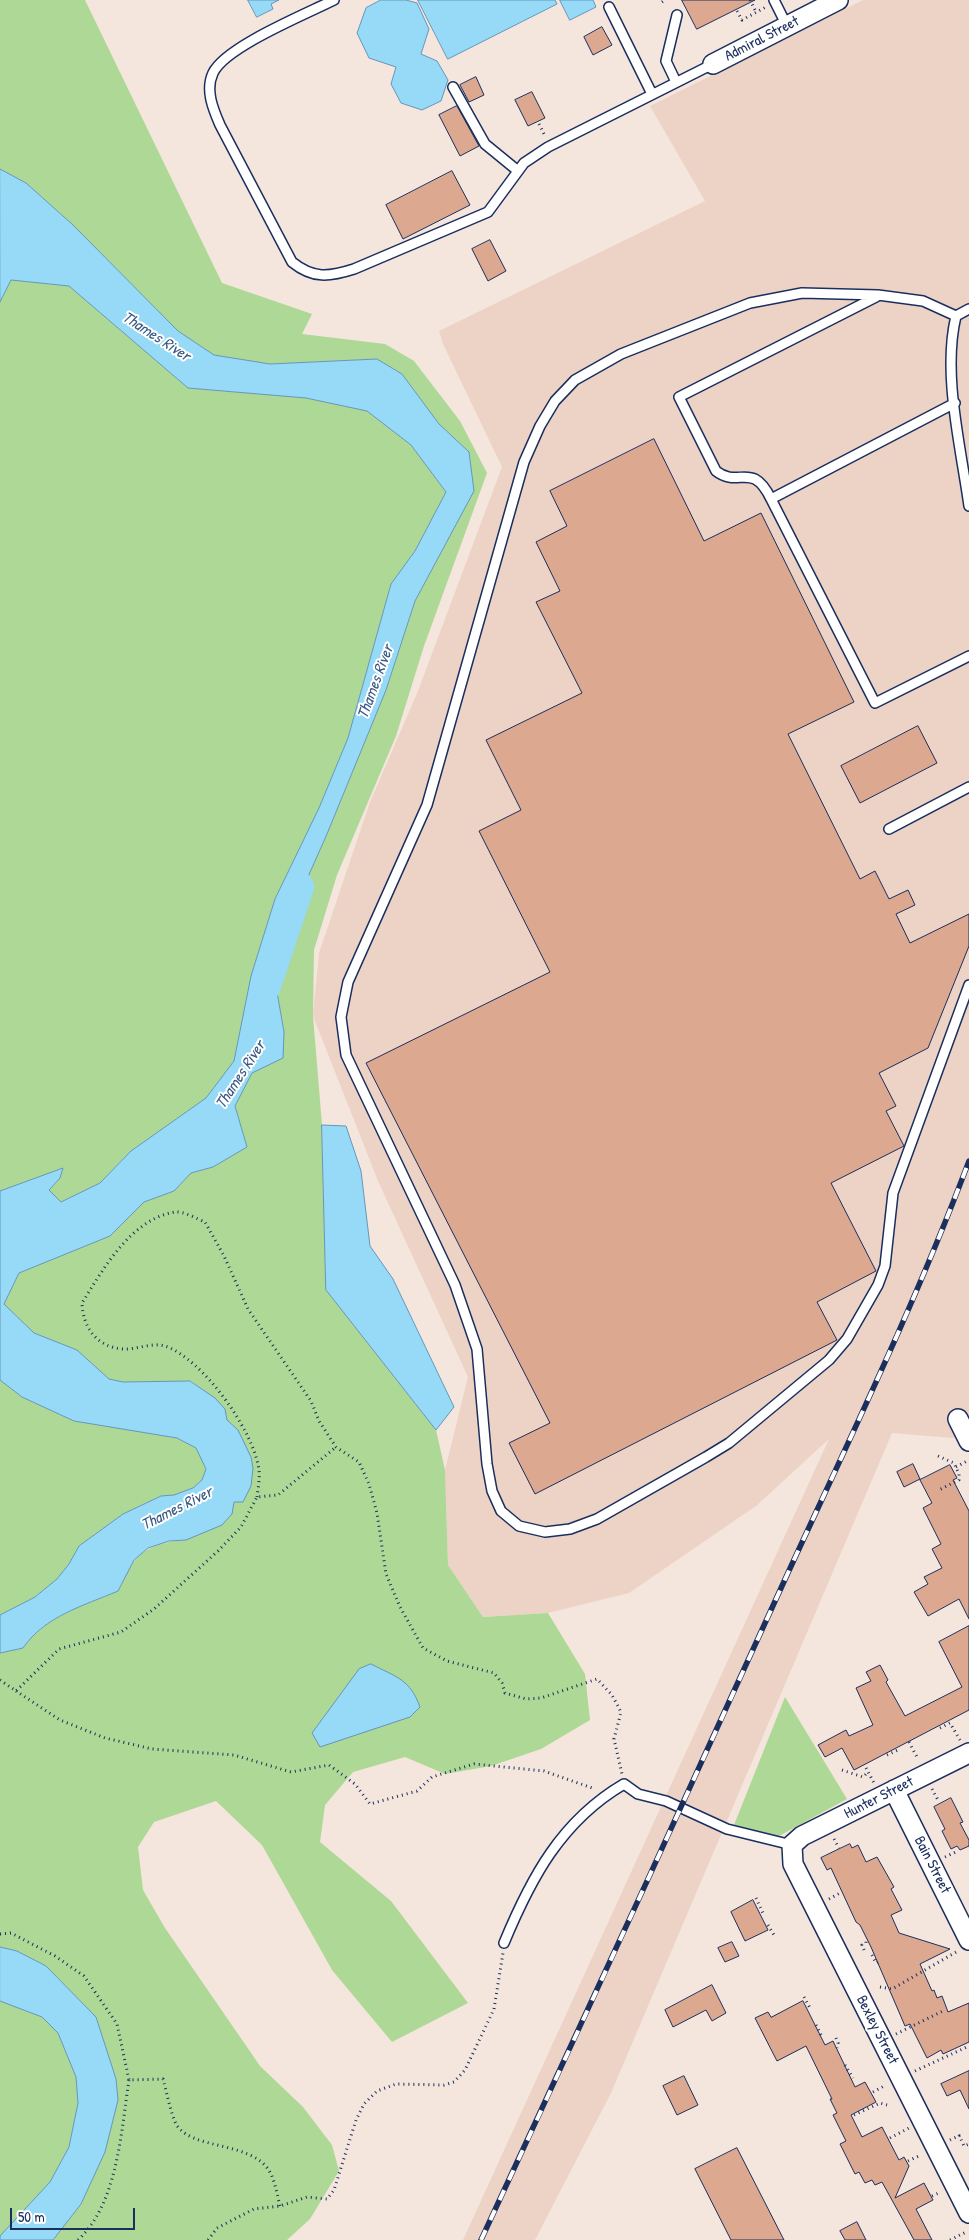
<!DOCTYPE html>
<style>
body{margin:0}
#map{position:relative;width:969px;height:2240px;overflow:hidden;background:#f4e5dd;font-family:"Patrick Hand",sans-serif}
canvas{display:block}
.scale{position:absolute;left:10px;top:2208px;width:125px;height:22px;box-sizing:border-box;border:2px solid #1b2f5e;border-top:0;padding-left:6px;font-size:15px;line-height:18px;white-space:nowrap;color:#1b2f5e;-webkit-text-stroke:4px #fff;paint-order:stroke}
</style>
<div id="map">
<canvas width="969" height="2240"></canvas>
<div class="scale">50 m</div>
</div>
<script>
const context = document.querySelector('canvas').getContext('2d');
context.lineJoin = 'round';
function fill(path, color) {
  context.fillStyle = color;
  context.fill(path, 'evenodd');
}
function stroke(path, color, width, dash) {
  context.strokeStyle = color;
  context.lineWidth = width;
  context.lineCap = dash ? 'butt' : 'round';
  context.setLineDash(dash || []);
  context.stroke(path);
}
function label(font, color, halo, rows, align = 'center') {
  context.font = font + ' "Patrick Hand",sans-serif';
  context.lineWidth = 4;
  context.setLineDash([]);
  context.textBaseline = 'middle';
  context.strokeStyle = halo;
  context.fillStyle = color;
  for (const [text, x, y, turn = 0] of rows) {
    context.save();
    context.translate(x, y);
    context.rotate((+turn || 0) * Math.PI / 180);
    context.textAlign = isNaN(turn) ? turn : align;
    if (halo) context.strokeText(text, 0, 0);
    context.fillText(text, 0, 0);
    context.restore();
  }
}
fill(new Path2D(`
 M863 0H969V1429L953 1438 892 1433 611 2093 535 2240H463L829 1439 756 1506 629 1593 548 1613 483 1617 448 1565 445 1470 468 1377 378 1181 313 1016 319 953 370 802 418 691 502 467 443 344 439 331 705 201 650 106Z`), '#edd3c6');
fill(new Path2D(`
 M0 0H85L222 283 312 314 302 334 385 344 414 361 460 421 487 473 424 646 396 736 337 875 314 950 313 1016 322 1125 326 1290 436 1430 445 1470 448 1565 483 1617 548 1613 585 1674 590 1720 541 1749 491 1766 445 1774 405 1757 353 1772 325 1805 320 1842 391 1901 468 2003 392 2042 332 1970 262 1845 216 1801 154 1822 138 1847 143 1890 165 1928 260 2066 303 2107 332 2145 339 2171 310 2219 287 2240H53L81 2204 105 2152 118 2100 116 2079 96 2017 46 1966 17 1951 0 1947V1653L23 1648C46 1616 83 1606 118 1591 124 1582 128 1568 135 1560 152 1540 178 1543 200 1534L238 1430 227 1420 215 1399 191 1381 123 1382 109 1379 77 1350 34 1333 4 1304 19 1273 110 1236 144 1202 174 1191 191 1173 213 1167 247 1147 235 1106 252 1073 284 1032 277 992 280 940 327 834 386 690 415 601 473 491 469 452 439 424 402 374 377 359 270 364 214 355 178 331 73 225 26 183 0 169Z
 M11 280 69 286 188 388 306 398 367 411 411 445 446 492 415 551 391 584 348 738 319 808 275 899 251 976 234 1061 206 1098 131 1151 100 1183 61 1202 49 1190 60 1178 63 1168 0 1191V302Z
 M0 1380 22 1397 74 1421 177 1438 196 1448 206 1469 202 1480 193 1488 174 1495 161 1496 123 1514 79 1546 69 1564 57 1579 35 1597 0 1615Z
 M785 1697 847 1799 779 1836 734 1825Z
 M0 2001 42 2017 58 2033 76 2077 78 2103 69 2147 50 2182 0 2236Z`), '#aed895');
const water = new Path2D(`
 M248 0H279L271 4 273 9 257 17Z
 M381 0H406L417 3 429 29 421 54 437 61 448 80 441 101 422 110 401 103 391 84 396 67 369 58 357 33 366 8Z
 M418 0H555L557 4 448 59Z
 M560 0H593L596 7 570 20Z
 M0 169 26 183 73 225 178 331 214 355 270 364 377 359 402 374 439 424 469 452 474 491 415 601 386 690 327 834 280 940 277 992 284 1032 283 1058 252 1073 235 1106 247 1147 213 1167 191 1173 174 1191 144 1202 110 1236 19 1273 4 1304 34 1333 77 1350 109 1379 123 1382 190 1381 215 1398 225 1409 227 1420 238 1430 251 1457 253 1468 251 1486 243 1502H234L232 1514 222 1525 186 1540 169 1541 148 1548 134 1560 118 1591C83 1606 45 1616 23 1648L0 1653V1615L35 1597 57 1579 69 1564 79 1546 123 1514 161 1496 174 1495 193 1488 202 1480 206 1469 196 1448 177 1438 74 1421 22 1397 0 1380V1191L63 1168 60 1178 49 1190 61 1202 100 1183 131 1151 206 1098 234 1061 251 976 275 899 319 808 348 738 391 584 415 551 446 492 411 445 367 411 306 398 188 388 69 286 11 280 0 302Z
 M322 1125 346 1126 361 1171 370 1246 393 1279 454 1407 436 1430 326 1290Z
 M371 1664C396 1677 410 1679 420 1707L410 1717 320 1747 312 1733 359 1669Z
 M0 1947 17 1951 46 1966 96 2017 116 2079 118 2100 105 2152 81 2204 53 2240H0V2236L50 2182 69 2147 78 2103 76 2077 58 2033 42 2017 0 2001Z`);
fill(water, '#96daf8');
stroke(water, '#6596ba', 1);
stroke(new Path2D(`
 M266 986 299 887`), '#96daf8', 30);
const building = new Path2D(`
 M682 0H755L697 29Z
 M602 27 612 45 593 55 584 37Z
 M476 77 484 95 469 102 460 85Z
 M532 92 545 118 528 126 515 100Z
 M457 106 479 146 460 156 439 115Z
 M452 171 470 205 403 239 386 205Z
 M490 240 506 271 488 281 472 249Z
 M654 439 704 541 761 513 854 702 788 734 860 879 875 871 889 899 908 890 915 905 896 914 910 943 969 914V946L928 1048 879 1073 896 1106 886 1111 904 1146 831 1183 876 1271 817 1302 837 1340 535 1494 509 1443 550 1423 366 1063 550 972 479 831 521 810 486 740 582 693 536 602 560 591 536 542 567 526 550 491Z
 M918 726 937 763 860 803 841 766Z
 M913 1464 920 1479 904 1487 897 1472Z
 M950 1465 957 1478 953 1480 969 1511V1619L959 1599 928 1616 914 1592 928 1584 924 1577 942 1568 932 1549 941 1544 923 1508 932 1503 920 1480Z
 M969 1626V1710L854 1770 842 1748 825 1757 818 1745 846 1730 849 1736 873 1725 856 1688 871 1681 866 1672 880 1665 888 1680 886 1682 905 1716 962 1687 939 1642Z
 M951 1798 963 1822 960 1823 969 1840V1846L960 1850 957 1846 951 1849 942 1831 945 1829 934 1807Z
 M850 1844 852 1848 858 1845 866 1862 877 1857 894 1887 891 1889 902 1910 891 1915 899 1933 950 1949 920 1964 932 1991 934 1990 937 1998 942 1996 948 2012 969 2003V2042L943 2054 941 2050 927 2058 910 2024 905 2026 871 1947 860 1925 856 1922 831 1868 827 1870 821 1858Z
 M753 1900 768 1930 745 1941 731 1912Z
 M732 1942 739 1956 725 1962 718 1948Z
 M712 1985 726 2013 712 2021 706 2010 673 2027 665 2010Z
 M803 2001 825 2045 833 2041 855 2087 865 2082 876 2102 851 2115 862 2137 882 2127 899 2160 904 2157 909 2166 895 2198 924 2183 933 2200 916 2209 932 2240H914L882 2182 875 2185 872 2180 865 2183 859 2172 855 2174 840 2144 846 2141 833 2115 837 2113 830 2099H832L806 2046 777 2061 755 2018 768 2012 771 2017Z
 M969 2071V2109L960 2090 947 2096 941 2084Z
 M684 2076 698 2105 677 2115 663 2086Z
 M737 2148 784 2240H731L695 2169Z
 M857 2222 866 2240H845L840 2231Z`);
fill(building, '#dca88f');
stroke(building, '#1b2f5e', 1);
const lane = new Path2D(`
 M334 0C306 14 225 47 213 73 205 90 213 109 220 125L292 262C313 279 329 277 354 269L488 212 524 163 548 147 713 64
 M774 0 787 26
 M609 7 652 94
 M676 82 666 61 677 15
 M453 87 485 144 518 171
 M969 309 956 316C942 374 961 447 969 506
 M956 316 923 301 878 295 802 293 750 303 621 354 575 380 555 401 540 426 524 462 427 805 348 982 341 1017 346 1055 455 1285 477 1349 487 1464 492 1491 501 1511 519 1526 545 1532 570 1529 597 1519 706 1457 729 1443 829 1360 847 1339 878 1285 885 1266 893 1193 969 985
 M955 403 771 499 875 703 969 656
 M771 499C752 460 739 489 716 471L679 397 876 297
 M889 829 969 787
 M504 1943C531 1878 561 1821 624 1784L638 1794 666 1801 727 1829 792 1845`);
const street = new Path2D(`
 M713 64 838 0
 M958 1419 969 1441
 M969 1753 802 1836 792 1845 793 1864 969 2213
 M894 1790 969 1940`);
stroke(lane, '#1b2f5e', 12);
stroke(street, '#1b2f5e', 22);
stroke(new Path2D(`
 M750 0 756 12
 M662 2 665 0
 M737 11 742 20 766 7
 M539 124 545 136
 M938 1456 954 1463 959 1474V1480L939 1490
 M956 1467 967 1461
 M257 1497C258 1489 260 1479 259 1470 254 1431 203 1359 165 1346 152 1342 136 1350 123 1349 96 1347 83 1327 82 1303 104 1268 131 1219 175 1212 184 1211 197 1219 205 1222L224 1256 248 1309 311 1401 319 1421 336 1447 359 1462 369 1484 377 1513 386 1574 400 1607 423 1648 447 1661 494 1673 502 1683 505 1693 526 1699 541 1698 597 1679 612 1695 621 1712 614 1739 622 1774
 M0 1680 16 1691 59 1649 121 1632 154 1609 218 1551 241 1527 257 1497 278 1495 336 1447
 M16 1691 60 1720 105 1738 152 1749 234 1755 291 1772 329 1765 355 1784 370 1804 417 1791 432 1777 474 1764 544 1771 595 1789
 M940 1728 950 1723 960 1740
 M909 1742 918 1759
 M887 1755 898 1750
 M866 1768 874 1783
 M842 1770 863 1777 868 1772
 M932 1789 938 1800
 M834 1839 839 1848
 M945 1857 958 1851
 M756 1898 763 1913
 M829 1899 840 1893
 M768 1925 774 1935
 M0 1934 11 1933 55 1956 84 1976 117 2024 129 2080 163 2079C167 2093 170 2111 176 2124 191 2150 248 2141 268 2169 275 2179 277 2195 280 2206
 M864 1950 862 1945 866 1943V1939
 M872 1955 876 1963 878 1962
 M880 1987 892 1989 958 1951
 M804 1997 810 2008
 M816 2025 821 2035
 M896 2034 945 2010
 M836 2038 838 2043 837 2048
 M845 2065 853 2078
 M915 2071 969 2046
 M873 2092 886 2085
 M854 2115 880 2103 887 2105
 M959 2135 964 2146 969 2144
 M890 2138 909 2128
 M950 2140 963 2134
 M908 2161 921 2155
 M932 2196 941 2192
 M78 2240C118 2203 121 2131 129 2080
 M208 2240 217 2228 254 2209 280 2206 307 2197 327 2199 334 2190 356 2120 364 2104 377 2091 396 2084 444 2085 454 2082 465 2070 494 2009 503 1953
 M950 2240 966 2232`), '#1b2f5e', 3, [1, 4]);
stroke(lane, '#fff', 9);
stroke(street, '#fff', 19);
const rail = new Path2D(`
 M481 2240C584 2019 686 1797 787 1575 850 1438 916 1302 969 1161`);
stroke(rail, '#1b2f5e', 5.5);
stroke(rail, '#fff', 4, [11]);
label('15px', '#1b2f5e', '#fff', [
 ["Admiral Street",762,39,-27],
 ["Hunter Street",879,1798,-27],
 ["Bain Street",932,1865,63],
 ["Bexley Street",877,2030,63]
]);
label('italic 16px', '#3a5a84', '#fff', [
 ["Thames River",156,337,33],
 ["Thames River",376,682,-70],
 ["Thames River",241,1075,-57],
 ["Thames River",177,1509,-27]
]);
</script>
